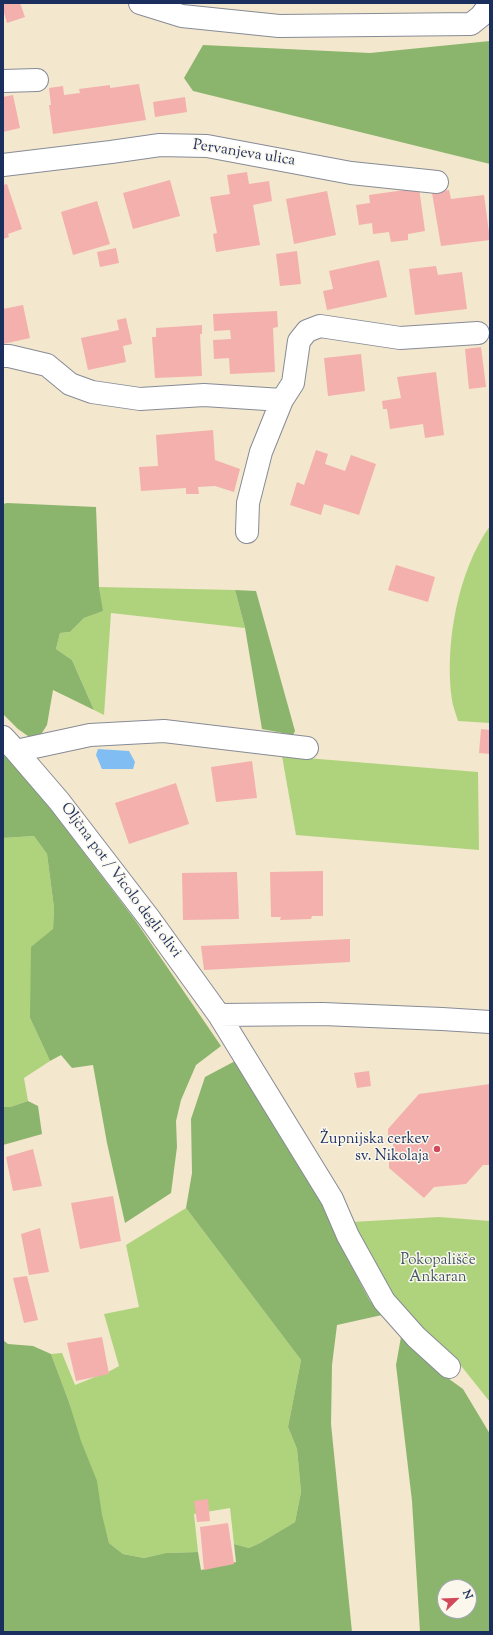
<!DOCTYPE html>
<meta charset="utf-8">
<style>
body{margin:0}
#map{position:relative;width:493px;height:1635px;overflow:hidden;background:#f3e7ce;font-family:"Sorts Mill Goudy",serif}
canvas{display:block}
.frame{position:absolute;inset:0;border:4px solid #1b2f5e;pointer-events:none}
.north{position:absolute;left:437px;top:1579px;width:40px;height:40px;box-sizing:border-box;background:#fbf7ec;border:1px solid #a1a7b3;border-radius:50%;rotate:67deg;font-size:11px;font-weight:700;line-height:16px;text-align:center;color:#1b2f5e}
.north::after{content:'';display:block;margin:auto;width:14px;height:18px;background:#d1495b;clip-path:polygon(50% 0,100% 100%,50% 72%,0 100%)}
</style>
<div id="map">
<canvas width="493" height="1635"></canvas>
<div class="frame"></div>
<div class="north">N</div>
</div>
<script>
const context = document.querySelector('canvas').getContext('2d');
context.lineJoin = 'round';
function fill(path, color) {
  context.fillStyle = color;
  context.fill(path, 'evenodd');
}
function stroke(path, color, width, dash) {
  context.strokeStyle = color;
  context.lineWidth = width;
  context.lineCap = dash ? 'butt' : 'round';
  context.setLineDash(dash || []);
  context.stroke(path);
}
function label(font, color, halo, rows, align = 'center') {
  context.font = font + ' "Sorts Mill Goudy",serif';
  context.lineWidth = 3;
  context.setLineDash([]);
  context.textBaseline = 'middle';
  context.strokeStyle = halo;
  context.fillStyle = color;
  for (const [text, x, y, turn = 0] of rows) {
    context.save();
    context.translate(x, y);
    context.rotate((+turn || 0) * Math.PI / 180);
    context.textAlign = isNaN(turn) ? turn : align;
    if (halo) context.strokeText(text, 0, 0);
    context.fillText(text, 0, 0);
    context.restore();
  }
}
fill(new Path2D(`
 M490 526V723L458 721C456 714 453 707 452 700 444 646 458 570 490 526Z
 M99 587 235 590 245 628 111 613 104 715 94 710 72 660 56 649 60 633 70 632 84 618 102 611Z
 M282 756 478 772 479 850 296 835Z
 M34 836 47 854 54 908 53 929 30 1018 50 1061 24 1078 28 1101 10 1107H3V838Z
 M186 1208 301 1360 288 1427 297 1449 301 1492 295 1522 260 1543 249 1548 234 1544 230 1508 194 1514 198 1552 166 1553 144 1558 123 1554 109 1543 69 1402 51 1354 62 1353 75 1385 110 1371 119 1366 104 1314 139 1307 126 1245Z
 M439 1217 490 1221V1402L462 1367 393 1299 352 1222Z`), '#afd37c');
fill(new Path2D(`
 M490 41V164L193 91 184 78 203 45 370 53Z
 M7 503 96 507 99 587 103 611 84 618 70 632 60 633 56 649 72 660 94 710 53 690 47 725 40 736H28L18 729 3 714V504Z
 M235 590 256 591 295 731 293 735 262 729 245 628Z
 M3 752 25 775 135 920 221 1046 196 1065 181 1100 176 1121 177 1147 171 1193 125 1223 107 1143 93 1065 72 1068 61 1055 50 1061 30 1018 31 947 53 929 54 908 47 854 34 836 3 838Z
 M237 1060 330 1201 346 1256 370 1301 382 1315 337 1325 332 1365 331 1424 352 1632H3V1340L8 1344 33 1346 51 1354 69 1402 81 1441 97 1481 102 1515 109 1543 123 1554 144 1558 166 1553 198 1552 201 1570 236 1562 234 1544 249 1548 260 1543 295 1522 301 1492 297 1449 288 1427 301 1360 186 1208 192 1173 191 1119 205 1077Z
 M28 1101 38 1106 42 1134 3 1145V1107H10Z
 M401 1337 431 1366 463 1389 490 1434V1632H420L412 1501 396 1365ZM445 1587H469V1611H445Z`), '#8bb56c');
fill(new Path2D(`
 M98 749 129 751 135 762 133 769H102L96 755Z`), '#80bdf3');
fill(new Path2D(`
 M3 3H20L25 17 7 23 3 9Z
 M139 84 146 120 53 134 49 105H51L49 88 63 86 64 95 80 93 79 89 110 85V88Z
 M13 95 20 128 3 132V97Z
 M185 97 187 112 155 117 153 102Z
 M247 172 249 184 269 181 272 201 253 205 260 245 216 252 213 234 217 233 210 197 230 194 227 175Z
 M170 180 180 216 133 229 123 193Z
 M7 184 22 229 8 234 9 237 3 239V185Z
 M419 188 425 231 408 234V240L391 242 389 232 373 234 372 223 359 225 356 205 370 203 369 195Z
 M449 190 451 199 484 195 490 240 441 246 432 193Z
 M327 191 336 235 294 244 286 199Z
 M97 201 110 244 73 255 61 212Z
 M116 248 119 263 100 267 97 252Z
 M297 251 301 284 280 286 276 254Z
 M379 260 387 297 327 310 323 291 333 289 329 271Z
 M436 266 438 275 462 272 467 309 415 315 409 269Z
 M23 305 30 338 3 344V309Z
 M277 311 278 327 273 328 275 372 230 374 229 358 214 359 213 340 231 339 230 330 214 331 213 314Z
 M126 318 132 344 123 346 126 362 88 370 81 338 119 330 117 320Z
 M202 325V334H200L202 376 155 378 152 337H156V328Z
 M481 347 486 387 469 389 465 349Z
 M361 354 365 391 328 396 324 358Z
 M436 372 444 435 425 438 423 424 390 429 387 409H383L382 401 401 398 397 377Z
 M213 430 215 460 240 469 234 492 215 486 198 487 199 494H186V488L141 491 139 467 158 466 156 435Z
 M316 450 328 454 325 464 345 471 351 455 376 464 359 515 324 504 321 515 290 505 297 482 304 485Z
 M396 565 435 577 428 602 388 590Z
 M481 729 490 730V754L479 753Z
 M252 761 257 798 216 802 211 767Z
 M176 783 189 824 129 844 115 803Z
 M323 871V916H312L311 919 280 920 281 917H271L270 872Z
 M237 872 239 919 183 920 182 873Z
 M350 939V962L204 970 201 946Z
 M369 1071 371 1086 357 1088 354 1073Z
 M490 1084V1165H483L466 1184 434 1187 424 1198 389 1168V1156L394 1155 393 1143H388V1129L419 1094Z
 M33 1149 42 1186 13 1191 6 1157Z
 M113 1196 121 1241 80 1249 71 1203Z
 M40 1228 49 1272 29 1275 21 1234Z
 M27 1276 38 1320 24 1323 13 1278Z
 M102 1337 109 1374 76 1381 67 1343Z
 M208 1499 210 1521 197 1522 194 1501Z
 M228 1523 234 1564 204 1570 200 1527Z`), '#f3b0ad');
const street = new Path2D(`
 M140 3 182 16 279 26 471 24 481 16 490 4
 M3 81 37 80
 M3 165 111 152 160 145 207 146 351 173 437 182
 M3 356H9L47 365 70 384 92 392 140 399 204 395 282 400 261 452 248 503 247 532
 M282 400 293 383 299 341 307 331 320 326 400 338 478 333
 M3 737 16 751 59 801 149 918 219 1015 332 1199 348 1236 384 1301 416 1337 449 1367
 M16 751 90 735 164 731 307 748
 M219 1015 323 1014 442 1019 490 1022`);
stroke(street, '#878b96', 24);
stroke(street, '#fff', 22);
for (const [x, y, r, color] of [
 [437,1149,4,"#d1495b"]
]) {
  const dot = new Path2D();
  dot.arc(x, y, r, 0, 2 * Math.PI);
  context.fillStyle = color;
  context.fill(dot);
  stroke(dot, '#fbf7ec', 1.5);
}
label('15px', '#1b2f5e', '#fbf7ec', [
 ["Pervanjeva ulica",244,154,9],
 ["Oljčna pot / Vicolo degli olivi",120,881,53]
]);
label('15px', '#1b2f5e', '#fbf7ec', [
 ["Župnijska cerkev",429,1140],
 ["sv. Nikolaja",429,1157]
], 'right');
label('15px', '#405866', '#fbf7ec', [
 ["Pokopališče",438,1261],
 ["Ankaran",438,1278]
]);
</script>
